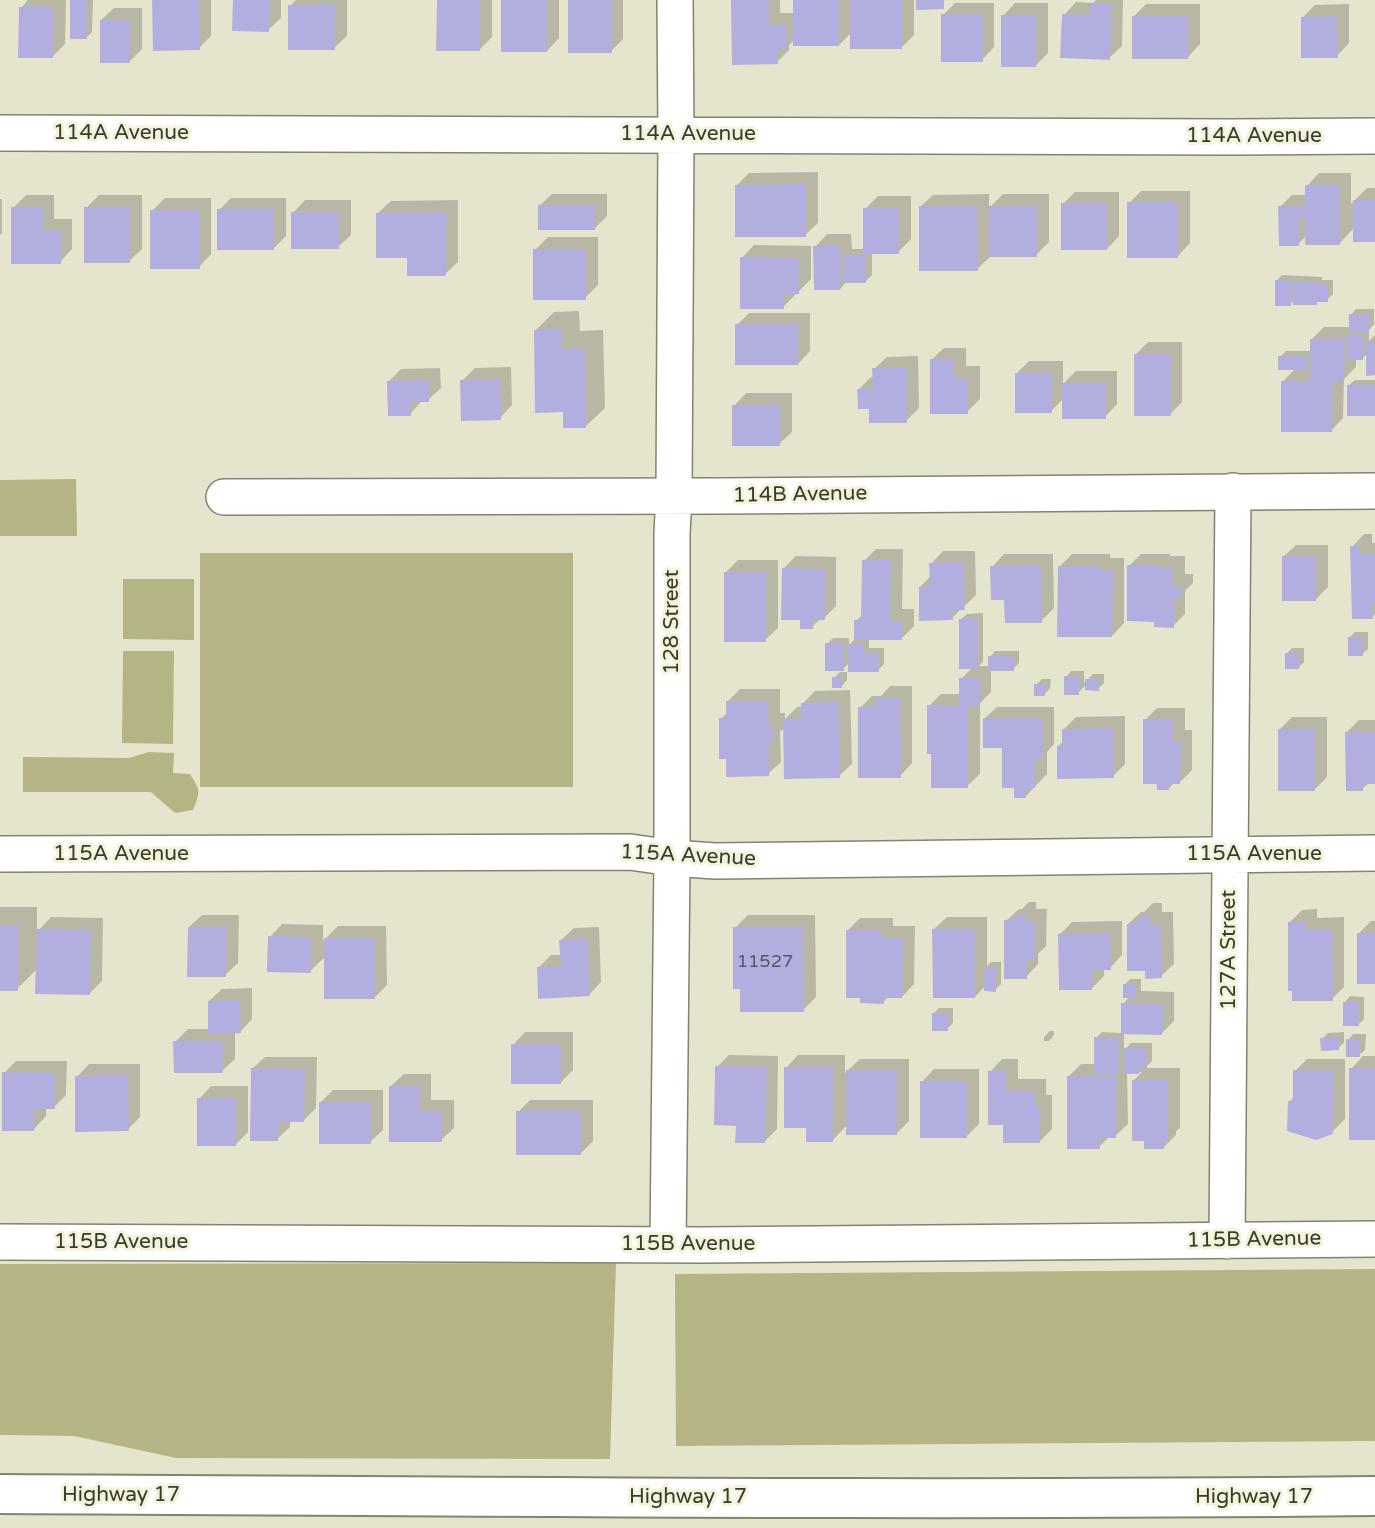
<!DOCTYPE html>
<style>
body{margin:0}
canvas{display:block;background:#e5e5cd}
</style>
<canvas width="1375" height="1528"></canvas>
<script>
const context = document.querySelector('canvas').getContext('2d');
context.lineJoin = 'round';
function fill(path, color) {
  context.fillStyle = color;
  context.fill(path, 'evenodd');
}
function stroke(path, color, width, dash) {
  context.strokeStyle = color;
  context.lineWidth = width;
  context.lineCap = dash ? 'butt' : 'round';
  context.setLineDash(dash || []);
  context.stroke(path);
}
function label(font, color, halo, rows, align = 'center') {
  context.font = font + ' "Varela Round",sans-serif';
  context.lineWidth = 6;
  context.setLineDash([]);
  context.textBaseline = 'middle';
  context.strokeStyle = halo;
  context.fillStyle = color;
  for (const [text, x, y, turn = 0] of rows) {
    context.save();
    context.translate(x, y);
    context.rotate((+turn || 0) * Math.PI / 180);
    context.textAlign = isNaN(turn) ? turn : align;
    if (halo) context.strokeText(text, 0, 0);
    context.fillText(text, 0, 0);
    context.restore();
  }
}
fill(new Path2D(`
 M76 479 77 536H0V480Z
 M200 553H573V787H200Z
 M123 579H194V640L123 639Z
 M123 651H174L173 744 122 743Z
 M149 752 174 753 173 773 190 774C200 790 201 791 193 810L175 813 151 792H23V757L129 758Z
 M616 1263 610 1459 176 1458 74 1436 0 1435V1264Z
 M1375 1269V1441L676 1446 675 1274Z`), '#b5b484');
fill(new Path2D(`
 M28 0H66L65 44 53 56 21 8Z
 M72 0H93L92 32 86 38Z
 M155 0H211V36L199 48Z
 M234 0H281V18L268 30Z
 M296 0H347V36L334 48 290 6Z
 M438 0H492V37L479 50Z
 M503 0H559V38L547 51Z
 M570 0H623V39L611 51Z
 M733 0H780V13H795V0H914V35L902 47 852 32 839 45 795 39 789 45V50L777 62Z
 M1096 0H1123L1122 46 1109 58 1064 15 1076 2 1093 3Z
 M955 3H994V47L982 60 943 15Z
 M1015 3H1048V53L1036 65 1003 16Z
 M1146 4H1200V44L1188 57 1134 16Z
 M1349 4V43L1337 56 1303 17 1315 5Z
 M114 8H142V49L130 61 101 20Z
 M818 172V223L805 235 737 185 749 173Z
 M1319 173H1351V204L1367 188H1375V240L1354 228 1339 244 1307 235 1298 244 1280 207 1292 195H1307V186Z
 M1141 191H1190V243L1178 256 1129 203Z
 M1075 192H1119V236L1107 249 1063 204Z
 M552 194H607V216L595 228 539 206Z
 M989 194V208L1003 194H1049V242L1036 255 990 257 977 269 920 207 933 195Z
 M26 195H54V219H72V249L60 262 13 208Z
 M99 195H142V249L129 261 86 208Z
 M878 196H911V239L898 252H872V275L866 281H847L840 289 815 247 827 234H851L852 249H865V209Z
 M165 198H211V254L199 267 152 211Z
 M231 198H286V236L274 248 219 210Z
 M0 199H2V233L0 235Z
 M305 200H351V235L338 247 293 213Z
 M458 200V262L445 274 378 213 391 201Z
 M548 237H598V285L585 298 535 250Z
 M754 245 811 246V279L798 292H795V295L783 307 742 258Z
 M1282 275 1322 277V280H1333V294L1327 300H1319L1316 303 1295 300 1290 304 1276 281Z
 M1356 309H1374V324L1369 330V341L1375 335V373L1368 353 1363 358H1356V367L1344 379 1343 418 1331 431 1283 381 1296 368 1280 357 1286 351H1312V339L1324 327H1350L1351 315Z
 M579 311 580 331 603 330 605 408 586 426 565 410 535 331 554 312Z
 M749 313H810V351L798 364 737 325Z
 M1148 342H1182V402L1170 414 1135 355Z
 M944 348H966V366H980V399L967 412 931 360Z
 M918 356 919 408 906 421 871 407 859 389 871 377H874V369L887 357Z
 M1029 361H1063V384L1076 371H1117V404L1105 417 1064 398 1051 411 1017 373Z
 M511 367 512 405 500 418 462 381 475 368Z
 M440 368 441 388 428 400 422 401 410 414 389 381 401 369Z
 M1355 380H1375V414L1349 385Z
 M746 393H792V432L779 444 734 406Z
 M1364 534H1372V543H1375V614L1372 617 1352 547Z
 M1296 545H1328V587L1315 600 1283 557Z
 M876 549H903L902 609H914V626L901 639H869V648H884V664L878 670 849 663 840 672H847V680L842 686 834 678 843 669 827 644 833 638H849V645L856 638V621L863 614 864 561Z
 M943 551H975L976 595 952 618 920 587 931 576V564Z
 M1004 554H1053L1054 608 1041 621 1006 599 992 567Z
 M1072 554H1110V558H1124V623L1112 636 1059 567Z
 M1141 554H1170V556H1185V574H1193V583L1185 591V614L1173 626 1156 620 1129 566Z
 M796 556 836 557V606L824 618H821L812 627 802 618 783 569Z
 M738 560H778V628L765 640 726 572Z
 M983 613V662L979 666H990V657L995 651H1019V663L1013 669H991V692L980 703V774L967 786 933 753 929 706 941 694H961V679L972 668 961 619 967 614Z
 M1355 632H1368V649L1362 654 1349 638Z
 M1292 648H1304V662L1298 668 1287 653Z
 M1071 671H1084V683L1093 674H1104V683L1098 689 1087 684 1078 693 1066 677Z
 M1042 679H1051L1050 688 1045 694 1036 685Z
 M890 686H912V763L900 776 860 708 872 696H881Z
 M740 689H780V713H785V719L797 707H803V703L815 691 850 690 852 764 839 776 784 728 780 732 781 762 768 774 721 719 728 712V701Z
 M997 707H1054V744L1047 752V774L1025 797 1004 747 984 719Z
 M1157 708H1185V730H1192V770L1180 782H1175L1168 789 1145 720Z
 M1125 716V764L1113 776 1058 746 1064 741V729L1076 717Z
 M1292 717H1327V777L1315 789 1280 729Z
 M1359 720H1375V783H1369L1362 789 1347 732Z
 M1029 902H1036V909H1047L1046 946 1038 954V964L1026 977 1006 921 1019 909H1022Z
 M1153 903H1162V912H1173L1174 964 1161 976 1147 969 1128 924 1141 912H1144Z
 M0 907H37V932L51 917 103 918 102 981 89 994 38 968 17 989H0Z
 M1317 909V918L1344 917V987L1332 999 1290 922 1302 910Z
 M202 915H239L238 963 225 975 189 927Z
 M748 915H815L816 997 803 1010 735 928Z
 M947 917H987V966L991 962H1001V984L995 990 985 986 975 997 934 929Z
 M860 918H893V926H915L914 984 902 997H888L883 1002 848 930Z
 M1122 921V955L1110 968H1104V976L1091 989 1060 934 1072 922Z
 M1371 921H1375V983L1358 934Z
 M282 924 323 925V941L338 926H386L387 985 374 998 326 956 310 971 270 937Z
 M599 927 601 982 589 995 538 968 551 955H562L561 940 574 928Z
 M1130 979H1141V991L1174 992V1021L1162 1033H1124V1050L1131 1043H1152V1061L1145 1068H1180V1128L1176 1131V1135L1164 1147 1134 1080 1142 1072H1127L1128 1124 1115 1136H1110L1099 1147 1068 1077 1081 1064H1096V1038L1102 1032 1122 1033 1123 1004 1130 996 1124 985Z
 M252 988V1019L240 1032H235V1059L222 1071 175 1042 188 1029H210L209 1001 222 989Z
 M1350 996 1364 997V1019L1358 1025 1345 1002Z
 M939 1008H953V1023L947 1029 934 1013Z
 M1050 1031H1054V1035L1049 1041H1044V1037Z
 M525 1032H573V1070L561 1082 513 1045Z
 M1344 1032V1043L1338 1048 1322 1039 1328 1033Z
 M1353 1034H1366L1365 1050 1359 1055 1348 1040Z
 M729 1055 778 1056 777 1129 764 1142 738 1124 717 1067Z
 M798 1055H845V1073L860 1059H909V1121L897 1133 847 1125 833 1140 808 1126 786 1068Z
 M1363 1056H1375V1138L1351 1069Z
 M265 1057H317L316 1108 304 1120H290V1127L277 1139 252 1069Z
 M1002 1059H1018V1079H1046V1095H1052V1129L1040 1141 1005 1123 990 1072Z
 M1307 1059H1345V1119L1332 1132 1289 1102 1295 1096V1071Z
 M16 1061H67L66 1095 54 1107H46V1116L34 1129 4 1073Z
 M89 1064H140V1117L128 1129 77 1077Z
 M934 1069H979V1124L967 1136 922 1082Z
 M404 1074H431V1100H454V1128L441 1140 391 1086Z
 M211 1086H248V1132L235 1145 199 1099Z
 M333 1090H383V1130L370 1142 320 1103Z
 M530 1100H593V1141L581 1153 518 1112Z`), '#0003');
fill(new Path2D(`
 M70 0H87V39H70Z
 M152 0H199L200 50 153 51Z
 M233 0H270L269 32 232 31Z
 M437 0H480V51H436Z
 M501 0H547V52H501Z
 M568 0H612V53H568Z
 M731 0H769V25H787V49H778V64L732 65Z
 M793 0H839V46H793Z
 M850 0H902V49H850Z
 M916 0H944V9L916 10Z
 M1090 3 1112 4 1110 60 1060 58 1062 14 1090 15Z
 M288 5H335V50H288Z
 M19 7H54L53 58H18Z
 M941 14H983V62H941Z
 M1001 15H1036V67H1001Z
 M1132 16H1188V59H1132Z
 M1337 16 1338 58H1301V17Z
 M100 20H130V63H100Z
 M806 184V237H735V185Z
 M1305 185H1339L1340 245H1305V217H1299V246H1279L1278 206H1305Z
 M1353 200H1375V242H1353Z
 M1127 202H1178V258H1127Z
 M1061 203H1107V250H1061Z
 M538 205H595V230H538Z
 M919 206H977L978 271H919Z
 M989 206H1037V257H989Z
 M11 207H43V231H61V264H11Z
 M84 207H130V263H84Z
 M863 208H899V254H866V283H843V255H863Z
 M217 209H274V250H217Z
 M150 210H200V269H150Z
 M291 212H339V249H291Z
 M446 212V276H407V258H376V213Z
 M840 245V290H814L813 246Z
 M533 249H586V300H533Z
 M740 257 799 258V294H784V309H740Z
 M1275 280H1291V306H1275Z
 M1292 282H1317V285H1328V302H1317V305H1293Z
 M1349 314H1369V332H1349Z
 M735 324H798V365H735Z
 M561 329 562 349 585 348 586 428H563V412L535 413 534 330Z
 M1347 335H1363V360H1347Z
 M1310 339H1345L1344 381H1332V432H1281V381H1310Z
 M1366 342H1375V375L1366 376Z
 M1134 354H1171V416H1134Z
 M1278 356H1307V370H1278Z
 M930 359H954V378H968V414H930Z
 M872 368H907V423H869V409H858L857 389H873Z
 M1015 373H1052V413H1015Z
 M500 379 501 420 461 421 460 380Z
 M429 380V402H410L411 416H388L387 381Z
 M1062 383H1106V419H1062Z
 M1347 385H1375V416H1347Z
 M732 405H780V446H732Z
 M1350 546H1360V554H1375V604H1372L1373 619H1352Z
 M1282 556H1316V601H1282Z
 M862 560H891L890 621H902V640H854V620H861Z
 M963 562 965 610H952L953 620 919 621V587H930L929 563Z
 M1041 565 1042 623H1005L1004 600H991L990 566Z
 M1127 565H1158V568H1173V586H1181V597H1174V628L1154 627V622L1127 621Z
 M1058 566H1098V570H1113L1112 637H1057Z
 M782 568 825 569V620H813V629H800V620H781Z
 M724 572H766V642H724Z
 M978 618V669H959V619Z
 M1348 637H1363V656H1348Z
 M825 643H844V671H825Z
 M848 644H864V653H879V672H848Z
 M1285 653H1299V669H1285Z
 M988 656H1014V671H988Z
 M1064 676H1079V695H1064Z
 M832 677H842V688H832Z
 M959 678H980V706H968V788H931V754H927V705L959 706Z
 M1085 679H1099V691L1085 690Z
 M1034 684H1046L1045 696H1034Z
 M875 698H900L901 778H858V707H875Z
 M726 701H768L769 725H773V741H769V776L726 777V759H719V718H726Z
 M839 702 840 778 784 779 783 719 801 718V703Z
 M983 718H1043V758H1035V788H1026V798H1014V788H1002V748H983Z
 M1143 719H1173V742H1181L1180 784H1169V790H1157V784H1143Z
 M1113 728 1114 778 1057 779V746L1062 745V729Z
 M1278 729H1315V791H1278Z
 M1345 732H1375V784H1363V791H1346Z
 M1015 914H1025V921H1035V960H1027V979H1004V920H1015Z
 M1139 915H1150V924H1161L1162 978 1145 979V971H1127V924L1139 923Z
 M1305 921V930L1332 929 1333 1001H1292V991H1288V922Z
 M0 925 19 926 18 991H0Z
 M188 927H227L226 977H187Z
 M733 927H803L804 1012H740V989H733Z
 M37 929 91 930 90 995 35 994Z
 M932 929H975V998H933Z
 M846 930H881V938H903L902 998H884V1004L860 1003V998H846Z
 M1110 933 1111 970H1092V990H1059L1058 934Z
 M1357 933H1375V984H1357Z
 M268 936 311 937V973L267 972Z
 M324 938H374L375 999H324Z
 M587 938 590 996 538 999 537 967 561 966 559 940Z
 M984 967H996V992L984 991Z
 M1123 984H1136V998H1123Z
 M240 1000 241 1033 208 1034V1001Z
 M1343 1002H1359V1026H1343Z
 M1121 1003 1163 1004 1162 1035 1121 1034Z
 M932 1013H948V1031H932Z
 M1094 1037 1119 1038V1074H1094Z
 M1339 1037V1050L1321 1051 1320 1038Z
 M1346 1039H1360V1057H1346Z
 M173 1041H223V1073H174Z
 M511 1044H561V1084H511Z
 M1124 1048H1146L1147 1068H1139V1074H1124Z
 M715 1066 767 1067 765 1143H735L736 1126 714 1125Z
 M784 1067H833V1142H806V1128H784Z
 M251 1068 305 1069 304 1122H278V1141H250Z
 M1349 1068H1375V1140H1349Z
 M846 1070H897V1135H846Z
 M1006 1070V1091H1035V1106H1040V1143H1003V1125H988V1071Z
 M1293 1070 1334 1071 1333 1134 1316 1140 1287 1131 1288 1101H1293Z
 M2 1072 55 1073V1109H34V1131H2Z
 M128 1075 129 1131 75 1132V1076Z
 M1067 1076H1116V1138H1099L1100 1149H1067Z
 M1132 1080H1168V1142H1164V1149H1144V1141H1132Z
 M920 1081H967V1138H920Z
 M389 1086H420V1111H442V1142H389Z
 M197 1098H236V1146H197Z
 M319 1102H371V1144H319Z
 M516 1111H581V1155H516Z`), '#b3aee0');
const minor = new Path2D(`
 M0 133 1232 137 1375 136
 M224 497 722 496 1375 491
 M0 854 630 852 672 858 715 861 1375 853
 M1227 1241 1233 491
 M0 1242 703 1245 1375 1239
 M668 1245 672 858V533L674 496 676 135 675 0`);
const motorway = new Path2D(`
 M0 1494C458 1496 917 1501 1375 1496`);
stroke(minor, '#83836e', 38);
stroke(motorway, '#83836e', 42);
stroke(minor, '#fff', 35);
stroke(motorway, '#fff', 38);
label('18px', '#58575d', null, [
 ["11527",765,962]
]);
label('21px', '#3a3a31', '#f3f3da', [
 ["114A Avenue",121,133],
 ["114A Avenue",688,134],
 ["114A Avenue",1254,136],
 ["114B Avenue",800,495,-1],
 ["128 Street",672,622,-90],
 ["115A Avenue",121,854],
 ["115A Avenue",1254,854],
 ["115A Avenue",688,856,3],
 ["127A Street",1229,950,-90],
 ["115B Avenue",1254,1240,-1],
 ["115B Avenue",121,1242],
 ["115B Avenue",688,1244],
 ["Highway 17",121,1495],
 ["Highway 17",688,1497],
 ["Highway 17",1254,1497]
]);
</script>
